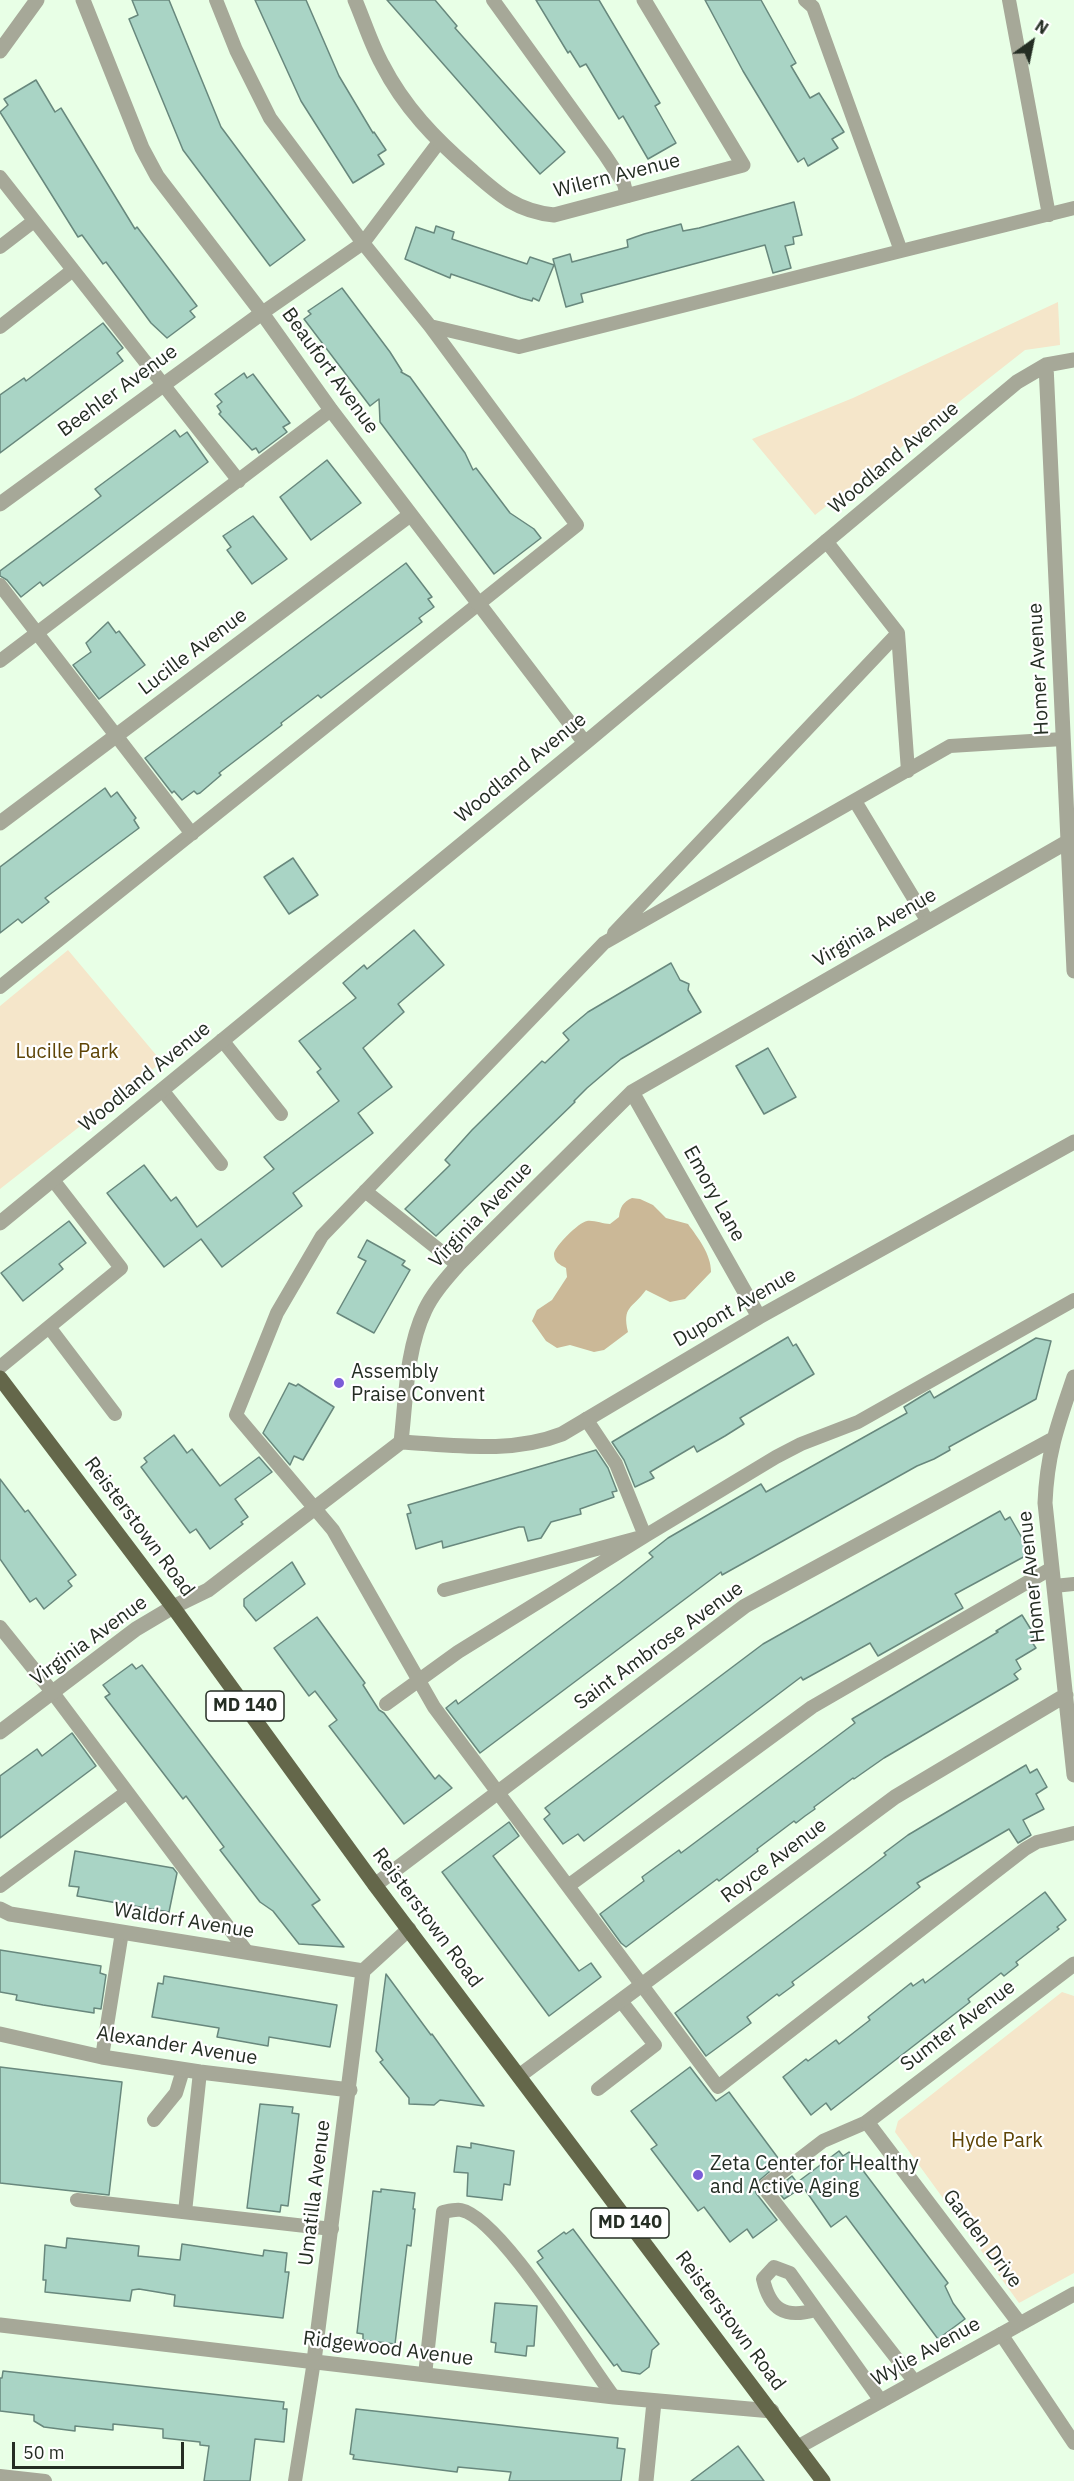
<!DOCTYPE html>
<style>
body{margin:0}
#map{position:relative;width:1074px;height:2481px;overflow:hidden;background:#e8ffe6;font-family:"IBM Plex Sans",sans-serif}
canvas{display:block}
.north{position:absolute;left:1002px;top:12px;width:60px;height:60px;-webkit-text-stroke:4px #fff;paint-order:stroke;rotate:33deg;font-size:16px;font-weight:700;line-height:24px;text-align:center;color:#242d23}
.north::after{content:'';display:block;margin:auto;width:21px;height:27px;background:#242d23;clip-path:polygon(50% 0,100% 100%,50% 72%,0 100%)}
.scale{position:absolute;left:12px;top:2442px;width:172px;height:27px;box-sizing:border-box;border:3px solid #242d23;border-top:0;padding-left:8px;font-size:18px;line-height:21px;white-space:nowrap;color:#242d23;-webkit-text-stroke:4px #fff;paint-order:stroke}
</style>
<div id="map">
<canvas width="1074" height="2481"></canvas>
<div class="north">N</div>
<div class="scale">50 m</div>
</div>
<script>
const context = document.querySelector('canvas').getContext('2d');
context.lineJoin = 'round';
function fill(path, color) {
  context.fillStyle = color;
  context.fill(path, 'evenodd');
}
function stroke(path, color, width, dash) {
  context.strokeStyle = color;
  context.lineWidth = width;
  context.lineCap = dash ? 'butt' : 'round';
  context.setLineDash(dash || []);
  context.stroke(path);
}
function label(font, color, halo, rows, align = 'center') {
  context.font = font + ' "IBM Plex Sans",sans-serif';
  context.lineWidth = 4.5;
  context.setLineDash([]);
  context.textBaseline = 'middle';
  context.strokeStyle = halo;
  context.fillStyle = color;
  for (const [text, x, y, turn = 0] of rows) {
    context.save();
    context.translate(x, y);
    context.rotate((+turn || 0) * Math.PI / 180);
    context.textAlign = isNaN(turn) ? turn : align;
    if (halo) context.strokeText(text, 0, 0);
    context.fillText(text, 0, 0);
    context.restore();
  }
}
fill(new Path2D(`
 M1058 302 1060 345 1025 350 815 515 752 439 853 398Z
 M68 950 162 1062 0 1189V1006Z
 M1062 1992 1074 1996V2273L1019 2303 895 2132 898 2121Z`), '#f5e6ca');
fill(new Path2D(`
 M632 1198 640 1199 653 1205 666 1218 688 1224C698 1238 711 1254 711 1272L685 1299 670 1302 646 1290C632 1309 622 1306 628 1332L604 1350 594 1352 570 1345 557 1348 546 1341 532 1321 537 1310 552 1300 567 1277 566 1268C560 1265 554 1262 554 1254 554 1247 579 1222 587 1221 594 1220 603 1224 610 1224L619 1217C620 1207 623 1202 632 1198Z`), '#cbb897');
const building = new Path2D(`
 M132 0H169L221 127 305 240 270 266 183 150 129 19 138 15Z
 M255 0H306L339 76 373 133 374 132 386 150 378 155 384 164 353 183 301 101Z
 M387 0H435L457 26 455 28 565 152 540 174Z
 M536 0H599L660 103 655 106 676 143 648 159 623 116 619 119 586 64 580 67 570 51 568 53Z
 M705 0H761L796 63 791 66 810 98 819 93 844 132 832 139 838 148 808 166 804 158 798 162 743 71Z
 M36 80 55 112 61 108 135 229 137 227 197 306 190 311 195 317 167 338 151 323 106 262 103 264 82 235 78 237 0 112 8 105 4 99Z
 M794 202 802 235 793 237 794 244 785 246 791 268 773 273 765 245 581 294 583 302 566 307 553 259 570 254 572 262 628 247 627 240 644 234 681 224 683 231 699 228Z
 M436 226 454 232 452 239 527 264 530 257 554 265 539 301 533 298 532 301 521 298 451 274 450 278 405 259 416 227 434 233Z
 M342 288 390 352 402 371 401 372 410 377 439 417 465 453 473 470 476 468 510 513 534 529 541 538 494 574 380 422 379 399 370 406 304 319 311 314 308 311Z
 M103 323 123 348 117 353 123 361 0 453V395L24 378 26 381Z
 M244 373 247 378 253 374 290 423 283 427 287 432 259 453 256 448 252 450 219 414 221 412 217 406 222 402 215 394Z
 M175 430 180 437 187 432 208 462 43 586 40 582 21 597 7 580 0 576V571L101 496 95 489Z
 M327 460 361 503 311 540 280 497Z
 M253 516 287 559 252 584 227 550 231 547 223 536Z
 M406 563 432 597 428 599 434 607 419 618 422 622 321 698 318 695 281 723 282 725 219 773 221 775 200 793 197 794 194 791 182 800 174 791 172 793 145 758Z
 M108 622 116 633 119 631 145 665 99 699 73 665 91 652 86 643Z
 M105 788 111 797 117 792 136 818 134 820 139 828 45 898 49 902 22 923 18 919 0 933V867Z
 M293 858 318 895 289 914 264 877Z
 M414 930 444 965 398 1004 404 1012 363 1048 392 1087 358 1113 373 1133 293 1193 302 1206 222 1267 201 1239 164 1267 107 1193 144 1165 171 1201 176 1197 197 1227 274 1169 264 1157 339 1101 317 1072 321 1069 299 1041 356 998 343 983 364 965 367 969Z
 M671 963 680 980 689 984 688 990 701 1012 621 1059 587 1088 574 1101 575 1102 436 1236 405 1209 450 1165 445 1160 472 1130 542 1061 545 1063 569 1040 563 1033 588 1012Z
 M768 1048 796 1097 764 1114 736 1066Z
 M69 1221 86 1243 59 1264 63 1269 23 1301 1 1273Z
 M367 1240 405 1261 402 1265 410 1270 374 1333 337 1313 366 1261 358 1257Z
 M788 1337 793 1346 796 1344 814 1374 740 1418 744 1424 725 1436 697 1452 694 1446 650 1472 654 1478 635 1487 624 1460 612 1442Z
 M1036 1338 1051 1341 1036 1399 949 1447 950 1450 934 1459 917 1466 722 1575 721 1572 480 1753 446 1708 456 1700 458 1704 620 1583 653 1557 649 1553 668 1538 761 1484 766 1492 907 1413 904 1407 930 1391 934 1398Z
 M289 1383 296 1386 298 1384 334 1407 303 1460 294 1456 290 1465 263 1433Z
 M174 1435 187 1453 192 1449 220 1486 259 1457 272 1472 235 1499 248 1517 241 1522 243 1524 210 1549 196 1529 190 1533 141 1467 147 1462 144 1458Z
 M596 1450 608 1468 617 1491 612 1492 614 1497 580 1509 581 1514 551 1522 541 1538 528 1541 524 1527H519L443 1548 442 1541 416 1549 407 1514 411 1513 408 1505Z
 M0 1479 25 1512 28 1510 76 1575 68 1581 72 1586 44 1609 36 1598 30 1602 0 1559Z
 M1000 1511 1005 1520 1010 1517 1026 1545 1024 1546 1029 1554 955 1594 963 1608 878 1656 870 1643 803 1680 801 1677 584 1841 578 1834 563 1844 544 1819 550 1814 545 1808 763 1644Z
 M292 1562 305 1584 256 1621 244 1606V1599Z
 M1022 1615 1035 1636 1030 1639 1036 1648 1016 1660 1021 1669 1014 1674 1018 1679 884 1758 854 1779 853 1778 814 1807 815 1809 805 1816 796 1823 794 1821 757 1849 758 1851 719 1881 717 1879 626 1947 621 1943 600 1914 644 1881 642 1877 679 1850 681 1853 855 1723 852 1719 998 1632 996 1631Z
 M317 1617 365 1683 363 1685 379 1710 384 1713 435 1779 439 1775 452 1788 404 1824 329 1726 337 1720 315 1691 309 1696 274 1648Z
 M132 1664 136 1669 142 1665 320 1900 312 1905 344 1947 299 1944 273 1911 260 1902 220 1850 224 1847 186 1796 183 1799 105 1697 110 1694 103 1685Z
 M72 1733 96 1766 0 1838V1776L37 1749 42 1756Z
 M1026 1765 1030 1773 1037 1769 1047 1787 1036 1794 1044 1809 1023 1820 1031 1835 1018 1843 1009 1829 917 1883 920 1887 792 1982 794 1985 779 1996 777 1994 747 2017 751 2023 706 2056 675 2013 869 1868 886 1855 884 1853 908 1835Z
 M509 1822 519 1836 493 1856 579 1971 591 1963 601 1977 549 2016 442 1872Z
 M75 1851 173 1868 177 1873 169 1912 77 1896 79 1887 69 1886Z
 M1045 1892 1066 1920 1057 1927 1059 1929 1016 1962 1018 1965 1004 1976 1001 1973 968 1999 970 2002 831 2110 826 2103 811 2115 783 2077 806 2059 808 2061 836 2040 839 2044 870 2020 868 2017 911 1983 913 1986 923 1979 925 1983Z
 M0 1950 101 1966 100 1973 106 1975 101 2009 94 2008V2013L43 2005 16 2000 17 1995 0 1992Z
 M386 1974 431 2035 432 2034 484 2106 440 2100 434 2105 409 2104V2098L380 2062 383 2060 376 2051Z
 M164 1976 337 2005 330 2047 269 2037 268 2046 217 2037 219 2028 152 2017 158 1983 163 1984Z
 M0 2067 122 2082 109 2195 0 2183Z
 M690 2067 716 2101 729 2092 781 2162 755 2184 756 2193 777 2220 753 2238 747 2229 730 2242 704 2207 698 2211 651 2149 657 2145 631 2111Z
 M260 2104 293 2107 292 2113 299 2114 288 2206 281 2205 280 2212 247 2208Z
 M471 2143 514 2151 510 2185 504 2184 502 2200 467 2196 468 2173 454 2172 457 2146 471 2148Z
 M839 2151 843 2156 849 2152 948 2283 945 2286 953 2303 965 2319 938 2339 846 2216 831 2227 799 2181Z
 M792 2176 801 2188 784 2199 776 2189Z
 M381 2189 415 2193 413 2209H415L411 2246 407 2245 395 2344 363 2340V2334L357 2333 373 2191 381 2192Z
 M573 2229 659 2344 652 2350 649 2367 640 2374 622 2371 617 2364 614 2366 537 2262 543 2258 538 2251 564 2232 566 2234Z
 M67 2238 139 2246 138 2256 180 2260 182 2244 263 2256 264 2250 287 2253 285 2272H289L283 2318 174 2306 175 2295 139 2289 132 2290 130 2301 45 2292 46 2280H43L45 2245 66 2248Z
 M495 2303 537 2306 534 2346H527L526 2356 495 2352 496 2343 491 2342Z
 M3 2371 284 2402 283 2409H287L284 2442 255 2439 250 2481H204L209 2446 200 2445V2442L163 2438V2429L113 2424V2430L75 2426V2431L44 2427 34 2421V2415L0 2411V2378H2Z
 M356 2409 618 2438 617 2448 625 2449 621 2481H509L511 2472 458 2467 457 2472 353 2459 354 2455 350 2454Z
 M738 2446 764 2481H691Z`);
fill(building, '#a9d4c5');
stroke(building, '#68887d', 1.5);
stroke(new Path2D(`
 M493 0 605 155 624 184 627 196
 M1009 0 1049 215
 M0 177 239 481
 M0 247 34 221
 M901 251 1074 208
 M262 313 363 243 439 142
 M430 326 519 347 901 251 813 7 805 0
 M0 327 73 270
 M826 541 898 633 908 771
 M0 585 192 834
 M0 661 331 410
 M1063 739 950 746 604 943 322 1236 277 1313 236 1415 333 1530 434 1707 718 2087 1025 1849 1037 1842 1074 1833
 M855 801 928 922
 M614 933 898 633
 M0 987 577 525 430 326 363 243 270 118 236 50 216 0
 M222 1040 281 1114
 M162 1090 221 1164
 M365 1191 458 1265
 M49 1327 115 1414
 M0 1367 121 1268 53 1180
 M1054 1586 1074 1584
 M444 1590 645 1536 776 1457 801 1444 858 1422 1074 1300
 M0 1627 53 1693 247 1952
 M386 1704 458 1652 645 1536 616 1464 586 1419
 M0 1886 127 1792
 M568 1886 812 1707 1052 1568
 M102 2057 122 1932
 M598 2089 655 2045 621 2001
 M154 2120 176 2093 183 2070
 M867 2122 823 2141 763 2187 915 2382
 M77 2200 332 2229
 M185 2212 200 2072
 M815 2310C784 2319 770 2309 763 2279L774 2267 790 2273 881 2401
 M1001 2334 1074 2443
 M425 2375 443 2212C448 2211 456 2209 461 2210 501 2218 586 2361 614 2397
 M0 2476 45 2481
 M295 2481 314 2361`), '#a6a898', 14);
stroke(new Path2D(`
 M83 0 142 148 157 176 262 313 331 410 585 743
 M355 0C364 21 371 44 382 64 404 107 435 139 471 170 498 194 516 211 554 215L743 165 644 0
 M0 51 37 0
 M1046 365 1074 971
 M0 504 262 313
 M0 823 410 515
 M632 1092 759 1317
 M0 1223 585 743 1017 382 1046 365 1074 360
 M1074 1377C1058 1424 1047 1453 1045 1503L1074 1775
 M401 1442C454 1445 511 1454 562 1434L759 1317 1074 1142
 M0 1732 136 1629 173 1607 208 1590 401 1442C406 1399 406 1350 425 1310 433 1293 446 1279 458 1265L632 1092 1067 842 1074 841
 M375 1885 745 1606 1053 1439
 M0 1909 10 1914 363 1971
 M0 2034 102 2057 200 2072 350 2090
 M519 2076 895 1797 1066 1695
 M1020 2324 867 2122 1074 1964
 M0 2325 614 2397 772 2411
 M314 2361 363 1971 409 1929
 M798 2447 1074 2294
 M646 2481 654 2402`), '#a6a898', 15);
stroke(new Path2D(`
 M0 1378 173 1607 375 1885 823 2481`), '#64674a', 15);
for (const [x, y, r, color] of [
 [339,1383,6,"#7a5dd7"],
 [698,2175,6,"#7a5dd7"]
]) {
  const dot = new Path2D();
  dot.arc(x, y, r, 0, 2 * Math.PI);
  context.fillStyle = color;
  context.fill(dot);
  stroke(dot, '#fff', 2);
}
for (const [x, y, w] of [
 [245,1706,78],
 [630,2223,78]
]) {
  const box = new Path2D();
  box.roundRect(x - w / 2, y - 15, w, 30, 4.5);
  context.fillStyle = '#fff';
  context.fill(box);
  stroke(box, '#242d23', 1.5);
}
label('bold 18px', '#242d23', null, [
 ["MD 140",245,1706],
 ["MD 140",630,2223]
]);
label('20px', '#242d23', '#fff', [
 ["Wilern Avenue",617,176,-14],
 ["Beaufort Avenue",330,371,54],
 ["Beehler Avenue",118,391,-36],
 ["Woodland Avenue",894,458,-40],
 ["Lucille Avenue",193,652,-37],
 ["Homer Avenue",1039,669,-93],
 ["Woodland Avenue",521,768,-39],
 ["Virginia Avenue",875,928,-30],
 ["Woodland Avenue",145,1077,-39],
 ["Emory Lane",714,1194,61],
 ["Virginia Avenue",481,1215,-46],
 ["Dupont Avenue",735,1308,-30],
 ["Reisterstown Road",139,1527,53],
 ["Homer Avenue",1032,1577,-96],
 ["Virginia Avenue",89,1641,-36],
 ["Saint Ambrose Avenue",659,1646,-36],
 ["Royce Avenue",774,1861,-37],
 ["Reisterstown Road",427,1918,53],
 ["Waldorf Avenue",184,1921,9],
 ["Sumter Avenue",958,2026,-37],
 ["Alexander Avenue",177,2046,9],
 ["Umatilla Avenue",315,2193,-83],
 ["Garden Drive",982,2239,53],
 ["Reisterstown Road",730,2321,53],
 ["Ridgewood Avenue",388,2349,7],
 ["Wylie Avenue",926,2352,-29]
]);
label('20px', '#5e4405', '#fff', [
 ["Lucille Park",67,1052],
 ["Hyde Park",997,2141]
]);
label('20px', '#242d23', '#fff', [
 ["Assembly",351,1372],
 ["Praise Convent",351,1395],
 ["Zeta Center for Healthy",710,2164],
 ["and Active Aging",710,2187]
], 'left');
</script>
